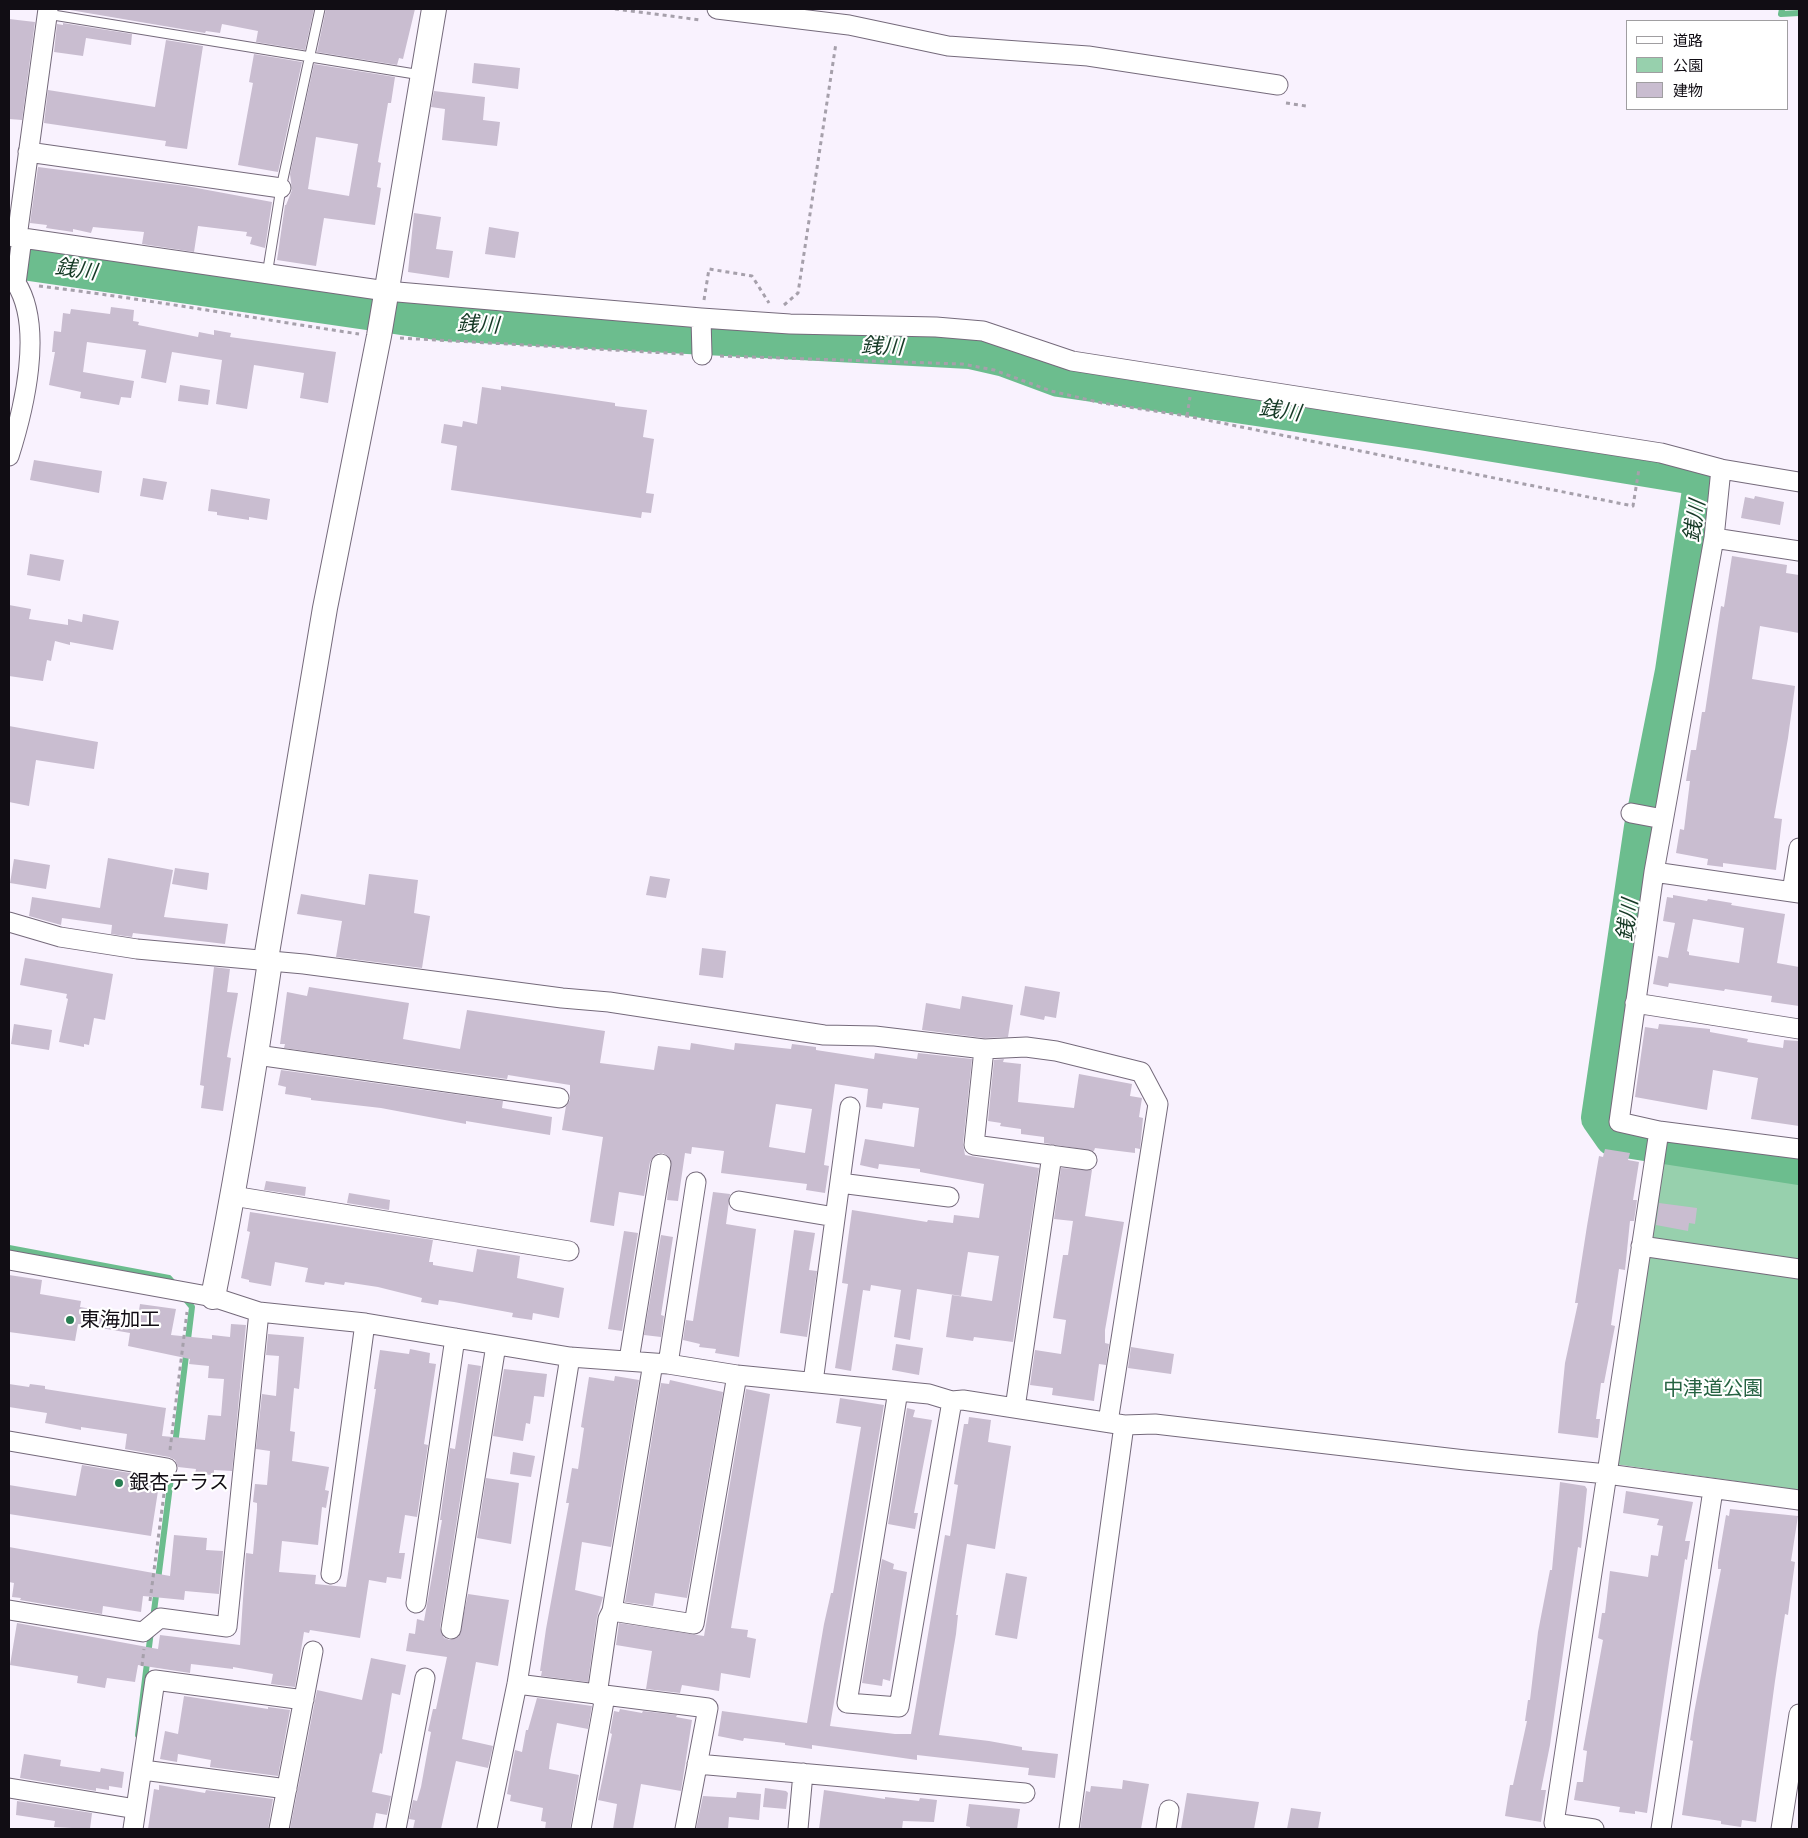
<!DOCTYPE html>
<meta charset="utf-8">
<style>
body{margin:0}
#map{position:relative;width:1808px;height:1838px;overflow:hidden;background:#f9f2fe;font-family:"Alegreya Sans","Noto Sans JP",sans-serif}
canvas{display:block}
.frame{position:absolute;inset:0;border:10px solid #110d14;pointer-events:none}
.legend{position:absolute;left:1626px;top:20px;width:162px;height:90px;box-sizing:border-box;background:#fff;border:1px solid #a09ea1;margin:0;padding:6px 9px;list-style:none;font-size:15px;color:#110d14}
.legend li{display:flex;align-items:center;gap:10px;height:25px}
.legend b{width:25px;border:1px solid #a09ea1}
</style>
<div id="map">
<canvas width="1808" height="1838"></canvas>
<div class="frame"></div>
<ul class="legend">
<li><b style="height:6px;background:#fff"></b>道路</li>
<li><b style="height:14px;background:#97d0ad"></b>公園</li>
<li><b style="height:14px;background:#c9bdd0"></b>建物</li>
</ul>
</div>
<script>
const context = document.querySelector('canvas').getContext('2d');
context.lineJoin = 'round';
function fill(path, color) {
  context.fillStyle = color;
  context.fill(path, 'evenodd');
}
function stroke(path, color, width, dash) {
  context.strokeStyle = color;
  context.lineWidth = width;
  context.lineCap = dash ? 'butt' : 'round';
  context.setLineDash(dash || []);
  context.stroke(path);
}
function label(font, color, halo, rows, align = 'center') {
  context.font = font + ' "Alegreya Sans","Noto Sans JP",sans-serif';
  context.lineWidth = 4.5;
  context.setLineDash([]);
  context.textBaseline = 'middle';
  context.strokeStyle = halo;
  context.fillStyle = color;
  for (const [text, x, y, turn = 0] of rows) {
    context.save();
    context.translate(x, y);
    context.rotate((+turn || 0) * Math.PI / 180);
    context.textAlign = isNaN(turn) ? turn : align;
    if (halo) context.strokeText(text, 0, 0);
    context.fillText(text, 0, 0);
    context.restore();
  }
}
fill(new Path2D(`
 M1659 1154 1799 1174V1490L1614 1464Z`), '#97d0ad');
stroke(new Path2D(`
 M1782 9 1781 14 1799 13
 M9 1248 169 1278 176 1286
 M175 1445 192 1307 183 1296
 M153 1619 172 1470
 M138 1735 151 1631`), '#6cbd8e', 6);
stroke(new Path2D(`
 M9 260 443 323 970 351 1005 359 1059 379 1420 432 1695 477 1700 490 1673 671 1642 827 1599 1118 1613 1138 1799 1167`), '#6cbd8e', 36);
fill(new Path2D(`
 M64 9H314L305 50 256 42 258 31 222 24 220 33 206 31 205 33Z
 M326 9H415L403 59 399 58 397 65 317 52Z
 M9 19 35 22 22 120 9 119Z
 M63 23 132 34 131 45 86 38 83 56 54 52 57 24 63 25Z
 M166 40 203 46 187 149 165 146 166 141 44 123 48 90 155 107Z
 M254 54 302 62 278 172 238 165 253 83 249 82Z
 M474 63 520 68 518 89 472 83Z
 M314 64 395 77 391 103H388L378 162 381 163 377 187 381 188 375 225 324 218 316 266 277 260 285 205H286L292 190 290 174ZM316 137 358 144 349 196 308 189Z
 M434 91 485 97 483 120 500 122 497 146 442 140 445 109 431 107Z
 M38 167 186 186 272 202 265 248 250 244 252 237 246 236 247 232 198 226 194 252 142 244 144 232 93 227 91 233 73 229V232L46 228 47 225 30 223Z
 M414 213 441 217 436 249 453 251 449 278 408 272Z
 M489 227 519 232 515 258 485 254Z
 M111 307 134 310 133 321 139 322 138 325 198 337 199 332 214 335V330L231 333 230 337 336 352 328 403 300 398 304 373 254 365 247 409 216 404 222 360 172 352 166 383 141 378 146 350 87 342 83 372 134 381 131 398 121 397 119 405 80 398 81 392 49 385 55 352H52L54 331 61 332 63 313 70 314 71 309 110 314Z
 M180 385 210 390 208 405 178 401Z
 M501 386 615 403V406L647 410 643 437 654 439 646 493 654 494 651 513 642 512 641 518 451 490 457 446 441 443 444 424 462 427 463 421 477 424 482 387 501 390Z
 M34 460 102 471 99 493 30 480Z
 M143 478 167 482 163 500 140 496Z
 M211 489 270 499 267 520 249 517V520L217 515V512L208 511Z
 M1755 496 1784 502 1780 525 1741 518 1745 497 1754 499Z
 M30 554 64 560 60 581 27 575Z
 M1732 556 1787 565 1786 573 1799 575V633L1760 626 1752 679 1795 686 1788 738 1774 818 1782 819 1776 870 1723 863V867L1707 865 1708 859 1676 853 1680 829 1684 830 1690 781H1686L1691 750H1696L1702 712H1705L1721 606 1724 607Z
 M9 605 31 609 29 619 68 625V619L82 622 83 614 119 621 113 650 70 642V645L55 641 51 661 47 660 43 681 9 676Z
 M9 726 98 742 94 769 36 760 29 806 9 802Z
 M108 858 173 870 164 917 228 924 225 944 133 933 132 937 111 934 112 925 62 918 61 925 29 916 32 897 100 908Z
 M14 859 50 865 46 889 10 883Z
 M175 868 209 873 207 890 172 884Z
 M369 874 418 880 414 913 430 916 422 968 336 957 342 921 297 914 301 894 365 905Z
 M650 876 670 879 666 898 646 895Z
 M1673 895 1707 901 1708 899 1732 903 1731 905 1785 914 1777 963 1799 967V1006L1771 1002 1772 996 1725 989 1724 991 1669 983 1668 987 1653 984 1658 956 1668 958 1675 923 1663 921 1667 897 1673 898ZM1693 919 1744 928 1739 963 1689 955V952L1687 951Z
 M702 948 726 951 723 978 699 975Z
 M25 958 113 974 105 1020 94 1018 89 1045 84 1044V1047L59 1042 68 999 66 998 67 994 20 985Z
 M214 967 230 969 227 992 238 993 227 1057 231 1058 223 1111 201 1108 204 1086 200 1085Z
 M1025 986 1060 992 1056 1018 1045 1016 1044 1020 1020 1015Z
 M309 987 409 1003 403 1039 460 1049 467 1010 605 1031 600 1063 654 1070 658 1046 690 1050 691 1043 734 1050 735 1043 791 1049 792 1044 816 1047V1050L874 1059 875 1053 917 1059 918 1053 972 1059 963 1144 965 1155 1039 1168 1013 1342 974 1337 973 1341 946 1337 952 1295 992 1301 999 1256 968 1252 961 1296 917 1289 910 1340 894 1337 901 1290 871 1285 870 1291 863 1290 851 1371 835 1368 848 1284 842 1283 852 1210 927 1222 928 1220 953 1223 954 1215 979 1218 984 1184 920 1172V1169L879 1164 878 1169 860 1165 865 1139 914 1147 919 1108 883 1103 882 1109 866 1107 868 1089 835 1084 824 1165 829 1166 825 1193 806 1190 807 1184 721 1173 724 1151 692 1147 691 1154 685 1153 678 1201 667 1200 671 1160 663 1153H658L650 1162 644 1196 619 1192 614 1226 590 1222 603 1137 562 1130 566 1106 570 1100V1085L508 1075 507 1079 284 1048 285 1044H280L287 992 307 996ZM776 1104 812 1109 805 1153 769 1147Z
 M962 996 1013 1005 1008 1037 984 1038 922 1030 926 1003 960 1009Z
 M14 1024 52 1030 49 1050 11 1044Z
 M1659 1024 1710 1029V1032L1748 1039 1747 1042 1783 1048 1784 1040 1799 1041V1126L1751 1119 1758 1078 1713 1070 1707 1110 1635 1097 1645 1027 1658 1029Z
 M1004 1059 1003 1062 1021 1064 1018 1102 1074 1108 1079 1074 1132 1084 1130 1096 1142 1098 1139 1117 1143 1118 1140 1149 1135 1148V1153L1095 1148 1094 1151 1044 1143V1137L1021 1134V1129L1000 1126 1001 1123 988 1121 994 1060Z
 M281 1070 503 1101 502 1108 552 1117 550 1135 466 1121V1124L381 1108 311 1100V1098L285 1094 286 1087 278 1085Z
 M1605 1149 1630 1153 1628 1160 1639 1162 1633 1200H1637L1634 1221H1630L1625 1270 1619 1269 1611 1325 1615 1326 1604 1383H1601L1596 1419H1600L1598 1438 1558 1433 1565 1363 1578 1303H1575L1587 1226 1599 1156 1603 1157Z
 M1061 1168 1092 1170 1085 1216 1124 1222 1105 1330V1343L1109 1344 1106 1365 1099 1364 1094 1401 1052 1395 1053 1388 1030 1385 1035 1350 1061 1354 1066 1320 1053 1318 1063 1255H1068L1073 1221 1054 1219Z
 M266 1181 306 1187 305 1196 264 1190Z
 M713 1192 730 1194 726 1224 756 1229 739 1357 715 1353 716 1349 699 1347 700 1344 683 1340 686 1320 693 1321Z
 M349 1193 390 1200 389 1210 347 1203Z
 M1659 1203 1697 1208 1695 1224 1689 1223 1688 1231 1656 1225Z
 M250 1212 433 1240 429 1262H433V1265L473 1272 477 1249 520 1256 517 1278 564 1288 559 1318 533 1313 532 1320 512 1317 513 1313 454 1302 439 1300 438 1305 421 1302 422 1298 378 1287 345 1282 344 1285 325 1282 324 1285 305 1282 308 1268 275 1262 271 1286 249 1282V1280L241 1278 250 1232 247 1231Z
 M794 1230 815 1233 809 1270 817 1271 807 1337 780 1333Z
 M624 1231 638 1233 622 1331 608 1329Z
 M661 1235 673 1237 661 1315 664 1316 661 1337 644 1335Z
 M9 1275 42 1280 40 1294 81 1301 80 1307 138 1317 140 1304 176 1309 171 1335 212 1339V1335L230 1337 231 1324 246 1325 232 1471 214 1470V1475L195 1474 196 1469 178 1467 175 1460 169 1457 125 1449 127 1434 81 1427V1430L45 1423 47 1413 9 1407V1384L29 1387 30 1384 45 1386V1389L166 1408 162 1436 205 1440 208 1415 221 1416 224 1379 208 1378 209 1366 189 1364 190 1359 128 1346 130 1333 78 1324 75 1341 9 1332Z
 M268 1334 304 1337 299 1389 294 1388 290 1431 295 1432 292 1461 329 1467 325 1490 329 1491 326 1508 322 1507 318 1545 282 1541 279 1572 316 1575 315 1584 346 1587 376 1389H374L380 1350 409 1354 410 1349 430 1353 429 1363 436 1364 424 1444 428 1445 417 1517 405 1515 399 1553H405L401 1579 387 1577 386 1583 369 1580 360 1638 310 1630 309 1633 304 1632 295 1687 271 1684 273 1674 233 1667V1669L191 1664 190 1673 138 1665 135 1682 107 1678 105 1688 77 1683 78 1676 10 1665 17 1623 158 1649 160 1635 240 1645 246 1553 253 1554 257 1510V1503L253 1502 255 1484 267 1485 270 1451 256 1449 262 1394 276 1396 279 1356 266 1355Z
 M896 1344 923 1348 919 1375 892 1370Z
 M1131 1347 1174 1354 1171 1374 1128 1368Z
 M468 1364 481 1366 440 1628 444 1638 450 1640 459 1636 468 1594 509 1600 498 1666 476 1662 462 1739 493 1746 488 1768 456 1761 441 1829H413L415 1820 409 1819 413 1800 417 1801 421 1787 431 1732 428 1731 433 1709H436L447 1657 406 1651 409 1633 415 1634 417 1619 424 1621 442 1520H440L450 1448 455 1449Z
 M504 1369 547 1374 544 1397 534 1396 530 1424 526 1423 523 1441 493 1436Z
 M615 1376 639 1380 611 1547 582 1542 575 1590 603 1597 597 1617 588 1682 541 1676 542 1671H540L546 1629 569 1503H566L572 1468 578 1469 584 1428 581 1427 589 1377 614 1381Z
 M670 1380 723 1392 687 1598 655 1593 653 1606 625 1602 661 1383 669 1384Z
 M746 1389 770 1394 731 1628 748 1630 747 1637 756 1639 750 1678 721 1673 719 1691 682 1685 680 1693 646 1689 652 1651 616 1645 619 1623 704 1636Z
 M840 1398 884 1405 830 1726 895 1734H911L945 1535 950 1536 958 1485 954 1484 964 1424H968L969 1417 991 1420 988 1442 1011 1446 995 1549 967 1544 956 1615H958L956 1634 939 1735 989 1741 1022 1747V1750L1058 1754 1055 1778 1028 1775 1029 1768 978 1762 917 1755V1760L812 1745V1749L785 1745V1743L744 1738 743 1741 718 1736 722 1711 807 1723 824 1624 831 1593H833L861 1427 836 1423Z
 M907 1408 915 1410 913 1417 932 1420 914 1513H918L915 1529 888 1524Z
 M513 1452 535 1456 531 1477 510 1474Z
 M82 1465 160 1478 151 1536 9 1514V1485L76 1496Z
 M486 1478 519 1483 511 1544 477 1538Z
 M1560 1482 1585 1486 1587 1489 1581 1548 1578 1547 1550 1745 1541 1790H1546L1541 1822 1505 1816 1510 1785H1513L1527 1721H1525L1528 1700H1530L1538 1632 1550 1570H1552Z
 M1626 1491 1693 1502 1685 1541H1690L1687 1560 1685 1559 1669 1663 1647 1813 1635 1811V1814L1619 1812 1620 1807 1574 1800 1577 1782H1583L1587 1751 1583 1750 1603 1640 1598 1638 1602 1613H1605L1610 1571 1648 1577 1651 1555 1658 1556 1663 1526 1657 1525 1659 1519 1623 1513Z
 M1730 1509 1798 1516 1791 1561 1795 1562 1790 1599 1788 1615 1785 1614 1775 1681 1756 1822 1742 1820 1741 1827 1721 1824V1821L1682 1815 1693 1741 1690 1740 1694 1713 1721 1569H1718V1562L1726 1515 1729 1516Z
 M174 1535 207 1538 206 1550 223 1551 219 1594 185 1591 184 1600 143 1596 141 1612 103 1606 102 1614 20 1600 21 1598 12 1597 14 1583 9 1582V1547L170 1576Z
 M882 1559 894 1564 893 1569 907 1572 890 1681 883 1679 882 1686 862 1683Z
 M1006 1573 1027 1577 1017 1639 995 1635Z
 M371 1658 406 1665 400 1695 392 1693 382 1754 380 1753 372 1792 391 1796 387 1815 376 1813 373 1829H290L317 1690 362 1700Z
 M184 1696 268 1709V1707L290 1710 278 1776 210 1767 211 1760 178 1754 177 1762 160 1759 165 1731 178 1734Z
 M537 1698 592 1706 588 1729 557 1723 550 1760 549 1769 579 1775 570 1829H545L546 1822 541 1821 543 1808 510 1801 511 1795 507 1794 515 1750 522 1752 526 1730H528Z
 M620 1709 642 1713 643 1711 677 1715 676 1717 692 1720 681 1791 641 1784 633 1829H613L617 1804 598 1800 612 1734 610 1733 614 1711 619 1712Z
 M24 1754 61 1760 60 1766 100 1772 101 1768 124 1772 122 1788 109 1786V1790L96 1788V1791L20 1778Z
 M1123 1780 1149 1784 1141 1829H1080L1086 1791 1090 1792 1091 1786 1122 1789Z
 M159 1785 205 1793 206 1790 273 1799 268 1829H148L154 1789 159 1790Z
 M765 1788 786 1791 788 1793 786 1809 763 1807Z
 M824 1790 885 1799V1797L919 1801 920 1798 937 1800 934 1822 903 1821 902 1829H819Z
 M737 1792 761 1794 759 1820 729 1817 728 1829H696L703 1796 736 1798Z
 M1187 1793 1259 1802 1254 1829H1181Z
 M17 1801 92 1813 90 1829 54 1827 55 1821 16 1815Z
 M969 1804 1020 1809 1017 1829H970V1827L966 1826Z
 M1291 1808 1321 1812 1318 1829H1287Z`), '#c9bdd0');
const service = new Path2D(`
 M47 14 421 75
 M267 275 281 188 320 9`);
const minor = new Path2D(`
 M717 9 849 25 948 46 1088 56 1278 85
 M28 152 281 188
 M9 236 386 291 701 318 790 324 936 327 983 331 1072 361 1661 453 1721 469 1799 482
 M17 237 48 9
 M701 318 702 355
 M9 456C24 409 44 327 16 283L22 238
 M1721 469 1714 538 1654 872 1619 1122 1659 1131 1799 1149
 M1714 538 1799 551
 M1631 813 1663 819
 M1654 872 1799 893
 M1792 892 1799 848
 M9 922 60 937 137 949 304 964 562 998 609 1002 824 1035 875 1036 984 1049 1026 1047 1056 1051 1141 1072 1158 1104 1108 1422
 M1635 1003 1799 1029
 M984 1049 974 1145 1087 1160
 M257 1055 559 1098
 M840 1183 949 1197
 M233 1196 569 1251
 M739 1201 835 1217
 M1641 1246 1799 1269
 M9 1260 213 1297 259 1312 365 1323 570 1357 668 1364 737 1375 929 1394 952 1401 963 1400 1124 1425 1155 1424 1465 1460 1607 1474 1799 1500
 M629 1360 661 1164
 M668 1364 696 1182
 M813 1382 850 1107
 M898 1391 847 1703 899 1707 952 1401
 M1015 1408 1052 1155
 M9 1441 167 1468
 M331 1574 365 1323
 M416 1603 455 1338
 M9 1610 143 1632 160 1618 227 1627 259 1312
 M612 1611 653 1363
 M451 1629 496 1345
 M517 1684 708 1708 685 1829
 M597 1695 608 1619 612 1611 694 1624 737 1375
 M697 1764 1025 1793
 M143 1770 287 1789
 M9 1788 136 1809
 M133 1829 155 1680 304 1700
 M279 1829 313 1651
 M396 1829 425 1678
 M487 1829 517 1684 570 1357
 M581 1829 605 1696
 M798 1829 803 1773
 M1069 1829 1124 1425
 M1166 1829 1169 1810
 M1594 1829 1554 1823 1659 1131
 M1661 1829 1713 1490
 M1781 1829 1799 1714`);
const tertiary = new Path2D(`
 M213 1297C235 1188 253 1078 269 968L266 959 325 608 379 336 434 9`);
stroke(service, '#756a7b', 11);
stroke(minor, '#756a7b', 21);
stroke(tertiary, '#756a7b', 26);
stroke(new Path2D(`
 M615 9 701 20
 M1286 103 1306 106
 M39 286C146 299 253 318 359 334
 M704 300 709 269 752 276 769 303
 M784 305 798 293 836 43
 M400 338 684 354
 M720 356 962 364 994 370 1051 391 1102 403 1187 416 1633 506 1639 469
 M1187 416 1190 397
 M170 1450 187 1312
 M150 1601 165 1486
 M142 1666 144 1649`), '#a6a0ab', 3, [4, 4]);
stroke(service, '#fff', 9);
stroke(minor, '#fff', 19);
stroke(tertiary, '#fff', 24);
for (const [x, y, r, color] of [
 [70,1320,5,"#287f53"],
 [119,1483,5,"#287f53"]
]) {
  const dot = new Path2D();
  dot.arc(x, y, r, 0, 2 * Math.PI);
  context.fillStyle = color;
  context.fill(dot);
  stroke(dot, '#fff', 2);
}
label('20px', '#110d14', '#fff', [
 ["東海加工",80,1320],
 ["銀杏テラス",129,1483]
], 'left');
label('20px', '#266242', '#fff', [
 ["中津道公園",1713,1389]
]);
label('italic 21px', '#163a26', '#fff', [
 ["銭川",76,270,8],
 ["銭川",478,325,3],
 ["銭川",882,347,3],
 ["銭川",1280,411,8],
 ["銭川",1695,521,-81],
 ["銭川",1628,920,-82]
]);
</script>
